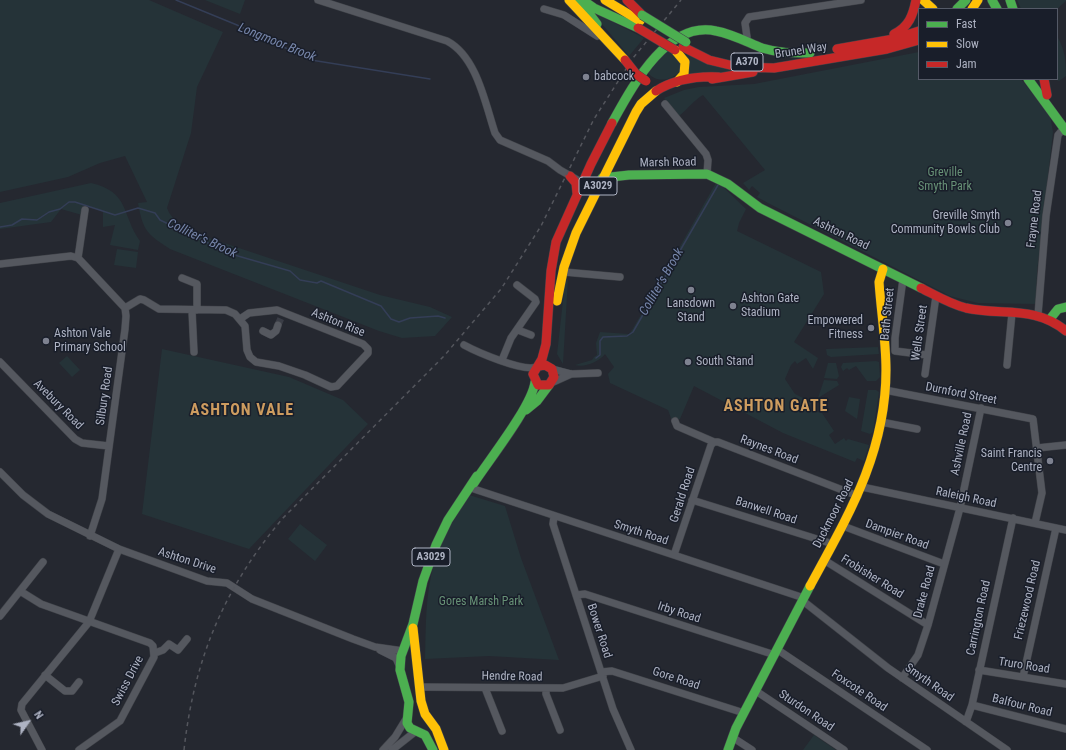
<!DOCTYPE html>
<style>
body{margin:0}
#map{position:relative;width:1066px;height:750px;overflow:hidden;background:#252830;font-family:"Roboto Condensed",sans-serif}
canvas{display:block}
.legend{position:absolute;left:918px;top:8px;width:140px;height:72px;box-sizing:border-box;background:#191e2a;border:1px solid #555a67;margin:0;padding:5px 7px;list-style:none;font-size:12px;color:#aeb3c3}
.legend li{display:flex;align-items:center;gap:8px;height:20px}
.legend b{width:20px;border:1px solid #555a67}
.north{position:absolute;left:8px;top:702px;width:40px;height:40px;-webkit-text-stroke:3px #191e2a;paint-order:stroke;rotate:56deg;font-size:11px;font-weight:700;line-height:16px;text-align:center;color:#aeb3c3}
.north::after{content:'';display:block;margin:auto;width:14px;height:18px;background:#aeb3c3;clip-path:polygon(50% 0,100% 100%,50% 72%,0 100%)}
</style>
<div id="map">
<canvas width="1066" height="750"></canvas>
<ul class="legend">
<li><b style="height:5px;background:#4caf50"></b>Fast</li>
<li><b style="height:5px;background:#ffc107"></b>Slow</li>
<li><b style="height:5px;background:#c62828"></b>Jam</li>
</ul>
<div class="north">N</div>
</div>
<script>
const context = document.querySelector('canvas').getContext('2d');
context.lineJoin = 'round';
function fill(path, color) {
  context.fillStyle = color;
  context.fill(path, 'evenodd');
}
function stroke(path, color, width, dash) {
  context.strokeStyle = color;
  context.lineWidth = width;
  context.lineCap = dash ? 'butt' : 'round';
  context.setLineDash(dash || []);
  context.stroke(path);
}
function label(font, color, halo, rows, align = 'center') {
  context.font = font + ' "Roboto Condensed",sans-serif';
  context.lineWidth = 3;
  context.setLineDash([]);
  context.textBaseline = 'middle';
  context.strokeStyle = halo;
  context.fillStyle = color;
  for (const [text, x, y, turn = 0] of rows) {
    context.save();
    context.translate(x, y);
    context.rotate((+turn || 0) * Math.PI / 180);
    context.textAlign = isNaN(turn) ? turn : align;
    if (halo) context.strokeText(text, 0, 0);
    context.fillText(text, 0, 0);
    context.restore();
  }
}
fill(new Path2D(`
 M0 0H149L223 32 197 87 191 133 167 208C172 222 187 228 200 235L380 295 430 307 452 317 435 336 402 338 379 331 170 249C147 234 143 231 138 203L147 202 125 156 100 163 68 177 0 192Z
 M205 0H245L240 14Z
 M1017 0H1066V1L1057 9H1021Z
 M596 15H599L644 38 629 56 596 17Z
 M1057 36C1065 50 1066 60 1066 76L1059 81 1054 79H1057Z
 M667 50 680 59 681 70C673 80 657 84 648 73Z
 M919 52V79H1021L1050 115 1053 132 1037 272 1036 304 978 303 950 296 768 203 757 197 760 193 752 186 749 190 743 183 765 170 703 95C694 100 688 109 679 116L664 98 684 90 699 87 754 84Z
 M687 53 742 71 685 77Z
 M717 181 746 209 739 223 737 231 821 272 824 294 794 342 818 358 813 369 806 358 797 364 795 361 791 365 785 379 795 394 811 402 809 410 822 413 834 431 829 435 835 444 844 438 846 441 848 439 869 445 864 461 857 458 855 462 783 433 694 386 680 419 672 421 668 410 610 383 608 374 614 367 605 354C599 362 584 368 575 365L592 360 594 357 597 355 596 343 600 332 629 334 632 330 660 282 653 280H661Z
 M91 183C130 192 121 214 140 241L138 250 110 245 115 225 103 227V211L85 205 82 215 61 209 51 222 0 229V203Z
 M117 249 138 252 136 268 114 265Z
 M568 279 563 364 557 354 565 283Z
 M878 347 879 354 831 357 827 355 826 349Z
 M162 349 289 377 343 400 368 424 249 549 142 514Z
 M67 356 80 370 72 377 59 363Z
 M876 361 879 362 880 377 876 381H867L856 366 849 370 847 368 843 371 841 367 843 363Z
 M828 363H836L839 376 837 379 824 378Z
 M824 380 837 381 839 385 818 398Z
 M868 390H876L879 392 873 432 870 434 861 431Z
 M849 397 860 399 857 419 845 411Z
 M469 495 505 506 521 558 559 660 489 656 425 659C426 627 425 595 434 564 440 539 456 517 469 495Z
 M300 524 327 545 315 561 288 539Z
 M814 735 836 750H803Z`), '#253338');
stroke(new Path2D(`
 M176 0 237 25 311 60 430 79
 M0 227 12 225 22 219 37 220 49 212 60 209 69 202H75L115 215 138 208 155 213 160 220 231 254 290 271 300 280 317 283 321 281 381 306 391 319 399 322 410 318 438 316 445 318
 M596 358 600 355V341L603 337 627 336 633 332 718 185`), '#343e57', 1.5);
stroke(new Path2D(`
 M278 325 281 318`), '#3a3d46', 7, [7, 3.5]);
const street = new Path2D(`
 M318 0 447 41C477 57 485 103 495 133L500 140 548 161 560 170 590 187 593 196
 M544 9 564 15 597 36
 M746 42 747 37 745 23 749 17 861 0
 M665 104 706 154 708 160 707 174
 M78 258 85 210
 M0 264 71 256 78 258 125 308 126 316 125 329 102 499 90 536
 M564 272 620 277
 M182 278 197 284V310
 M903 279 895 338V351L927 355
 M125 308 140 299 144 300 159 309 226 310 235 314 245 326 247 350 250 357 256 362 279 366 305 375 331 387 337 386 368 353V349L363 344 277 310 249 313 240 319
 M192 311 194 352
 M1038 315 1046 216 1058 135 1064 128
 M518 330 531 335
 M263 331 271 335 276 331 278 325
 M464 345C477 352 523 372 536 367
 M502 360 511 338 536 302 535 299 517 285
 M0 362 75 439 82 443 109 446
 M1007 365 1012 313
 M552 369 571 374 598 373
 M925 374 936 296
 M551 383 571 374
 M885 390 1033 419 1042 493 1035 523
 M675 421 677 426 714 442H718L858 496
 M881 422 917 429
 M1037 448 1066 445
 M0 472 23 495 48 514 119 549 207 581 227 583 252 599 353 639 375 647 403 651
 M862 487 1066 530
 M471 488 804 598
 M692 500 833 544
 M554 516 553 524 613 709 631 750
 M843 526 944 564
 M674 555 711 445 714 442
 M824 560 928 625
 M20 591 41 604 150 643 153 646 154 657 120 721 79 750
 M576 595 585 594 775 655
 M803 601 888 668 1007 750
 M0 616 43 562
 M380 650 396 658 399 665
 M778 650 927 750
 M155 653 163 650 169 644 178 650 187 639
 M979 670 1066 684
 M601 672 612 671 744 713
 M45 675 65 691H72L79 682
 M1023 677 1056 528
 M902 678 918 655 928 625 960 508 981 408
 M419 687 563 688 603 676
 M485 688 502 731
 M546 688V694L560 730
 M756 691 844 750
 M972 705 1066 729
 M966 722 972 705 1013 518
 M732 737 752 750
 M42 750 21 710 22 704 89 622 119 549
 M383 750 395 737 406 719
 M392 750 416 731`);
const fast = new Path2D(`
 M579 0 597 24
 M992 0 997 9
 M1010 0 1013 9
 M584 1 594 8 638 28
 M957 9 966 0
 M1028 79 1066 131
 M612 123C632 87 667 20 716 31 732 34 747 42 762 48 778 53 793 53 810 53
 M602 178 629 175 707 174 728 184 760 208 921 288
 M1050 319 1058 309 1066 307
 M526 410 537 401 549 385
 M474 483C489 460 532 406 535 382
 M433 750 425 735 410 728 407 723 409 702 400 670 401 656 413 624 423 581 436 545 448 520 477 476
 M728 750 736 728 810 586`);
const slow = new Path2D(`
 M569 0 625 60
 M605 0 640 21
 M923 0 933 9
 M972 9 978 0
 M675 50 685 62 684 74 677 82
 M557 301 564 267 576 233 636 112 641 104 656 91
 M810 586C848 516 886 453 886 370 886 341 881 311 879 282L883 269
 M413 628 421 701 425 714 436 729 444 750`);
const jam = new Path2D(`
 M627 0 642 15
 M894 34C909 27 913 15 916 0
 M683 47 709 60 738 67 774 68 887 49 919 40
 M837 49 894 39 919 31
 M712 79 753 72
 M1044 79 1047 95
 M656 91C675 79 696 76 719 77
 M570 176 576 183 577 193
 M921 288C935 295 950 304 966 308 1002 316 1035 305 1066 331
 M539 366 545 365 552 369 554 377 549 385H538L533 374 542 359 546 344 551 271 556 242 591 164 612 123`);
stroke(street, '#404349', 8);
stroke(fast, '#404349', 10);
stroke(slow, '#404349', 10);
stroke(jam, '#404349', 10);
stroke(street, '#55585f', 7);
stroke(fast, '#4caf50', 9);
stroke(slow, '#ffc107', 9);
stroke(jam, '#c62828', 9);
stroke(new Path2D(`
 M184 750C194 659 224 588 283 518L444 356 501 289 541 226 594 119 633 58 681 0`), '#54565d', 1.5, [4, 4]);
const fastBridge = new Path2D(`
 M642 15 686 42`);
const jamBridge = new Path2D(`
 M638 28 675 50
 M625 60 636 74 646 81`);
stroke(fastBridge, '#42454d', 10, []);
stroke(jamBridge, '#42454d', 10, []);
stroke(fastBridge, '#4caf50', 9);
stroke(jamBridge, '#c62828', 9);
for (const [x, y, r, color] of [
 [586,77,4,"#7e8290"],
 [1008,223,4,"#7e8290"],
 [691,290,4,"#7e8290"],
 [733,306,4,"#7e8290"],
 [871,328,4,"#7e8290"],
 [46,341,4,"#7e8290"],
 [688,362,4,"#7e8290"],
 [1050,461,4,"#7e8290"]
]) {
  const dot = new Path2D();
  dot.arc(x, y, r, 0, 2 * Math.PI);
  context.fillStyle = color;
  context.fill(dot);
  stroke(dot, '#191e2a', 1.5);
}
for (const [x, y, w] of [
 [747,62,32],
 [598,186,38],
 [431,557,38]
]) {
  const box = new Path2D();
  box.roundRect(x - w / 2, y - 9, w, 18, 3);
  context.fillStyle = '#191e2a';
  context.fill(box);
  stroke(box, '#aeb3c3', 1);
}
label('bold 11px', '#aeb3c3', null, [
 ["A370",747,62],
 ["A3029",598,186],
 ["A3029",431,557]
]);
label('12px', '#aeb3c3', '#191e2a', [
 ["Brunel Way",801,51,-9],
 ["Marsh Road",668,163,-1],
 ["Frayne Road",1035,219,-83],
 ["Ashton Road",841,234,26],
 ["Bath Street",888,314,-84],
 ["Ashton Rise",338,323,22],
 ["Wells Street",920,333,-82],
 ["Durnford Street",961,394,11],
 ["Silbury Road",105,396,-82],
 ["Avebury Road",58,405,45],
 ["Ashville Road",962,444,-78],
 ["Raynes Road",769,450,21],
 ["Gerald Road",683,495,-72],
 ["Raleigh Road",966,498,12],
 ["Banwell Road",766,511,18],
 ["Duckmoor Road",834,514,-63],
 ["Smyth Road",641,533,18],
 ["Dampier Road",897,535,20],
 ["Ashton Drive",187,561,18],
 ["Frobisher Road",872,577,32],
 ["Drake Road",925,592,-75],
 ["Friezewood Road",1028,600,-77],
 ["Irby Road",679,613,18],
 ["Carrington Road",979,618,-78],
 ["Bower Road",599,631,72],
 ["Truro Road",1024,666,9],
 ["Hendre Road",512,677,1],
 ["Gore Road",676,679,18],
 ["Swiss Drive",128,681,-62],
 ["Smyth Road",929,683,35],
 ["Foxcote Road",859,691,34],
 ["Balfour Road",1022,706,14],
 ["Sturdon Road",806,711,34]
]);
label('12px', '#aeb3c3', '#191e2a', [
 ["babcock",594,77],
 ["Greville Smyth",1000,216,"right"],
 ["Community Bowls Club",1000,230,"right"],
 ["Ashton Gate",741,299],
 ["Stadium",741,313],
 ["Lansdown",691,304,"center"],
 ["Stand",691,318,"center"],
 ["Empowered",863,321,"right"],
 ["Fitness",863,335,"right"],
 ["Ashton Vale",54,334],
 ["Primary School",54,348],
 ["South Stand",696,362],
 ["Saint Francis",1042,454,"right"],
 ["Centre",1042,468,"right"]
], 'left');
label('12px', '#679176', '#191e2a', [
 ["Greville",945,173],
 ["Smyth Park",945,187],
 ["Gores Marsh Park",481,602]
]);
label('italic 13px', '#7786aa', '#191e2a', [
 ["Longmoor Brook",277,43,22],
 ["Colliter's Brook",202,239,25],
 ["Colliter's Brook",662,282,-60]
]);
context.letterSpacing = '1px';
label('bold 16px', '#cd9c5f', '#191e2a', [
 ["ASHTON GATE",776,407],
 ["ASHTON VALE",242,411]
]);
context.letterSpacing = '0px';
</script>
